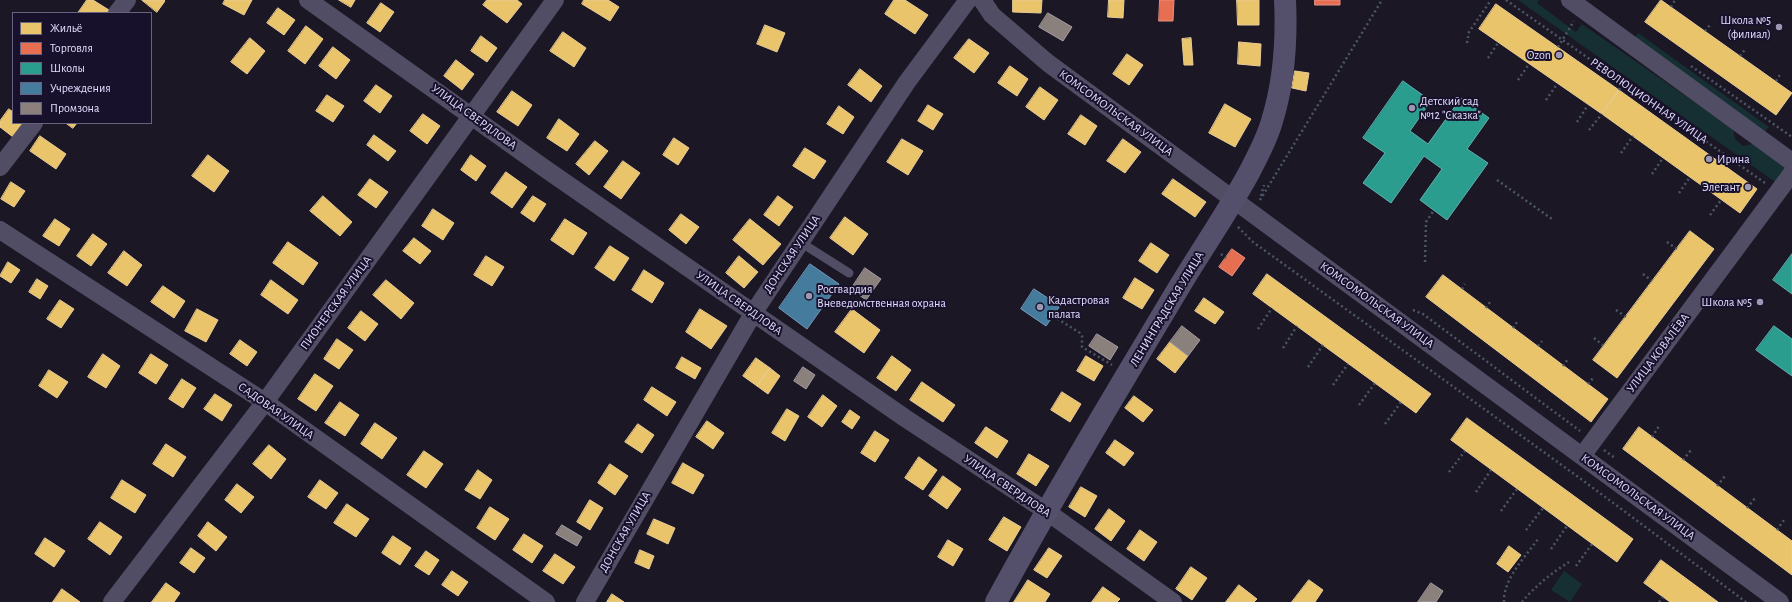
<!DOCTYPE html>
<meta charset="utf-8">
<style>
body{margin:0}
#map{position:relative;width:1792px;height:602px;overflow:hidden;background:#1b1725;font-family:"Alegreya Sans",sans-serif}
canvas{display:block}
.legend{position:absolute;left:12px;top:12px;width:140px;height:112px;box-sizing:border-box;background:#18112b;border:1px solid #696280;margin:0;padding:5px 7px;list-style:none;font-size:12px;color:#e3dcff}
.legend li{display:flex;align-items:center;gap:8px;height:20px}
.legend b{width:20px;border:1px solid #696280}
</style>
<div id="map">
<canvas width="1792" height="602"></canvas>
<ul class="legend">
<li><b style="height:11px;background:#e9c46a"></b>Жильё</li>
<li><b style="height:11px;background:#e76f51"></b>Торговля</li>
<li><b style="height:11px;background:#2a9d8f"></b>Школы</li>
<li><b style="height:11px;background:#457b9d"></b>Учреждения</li>
<li><b style="height:11px;background:#8a817c"></b>Промзона</li>
</ul>
</div>
<script>
const context = document.querySelector('canvas').getContext('2d');
context.lineJoin = 'round';
function fill(path, color) {
  context.fillStyle = color;
  context.fill(path, 'evenodd');
}
function stroke(path, color, width, dash) {
  context.strokeStyle = color;
  context.lineWidth = width;
  context.lineCap = dash ? 'butt' : 'round';
  context.setLineDash(dash || []);
  context.stroke(path);
}
function label(font, color, halo, rows, align = 'center') {
  context.font = font + ' "Alegreya Sans",sans-serif';
  context.lineWidth = 4;
  context.setLineDash([]);
  context.textBaseline = 'middle';
  context.strokeStyle = halo;
  context.fillStyle = color;
  for (const [text, x, y, turn = 0] of rows) {
    context.save();
    context.translate(x, y);
    context.rotate((+turn || 0) * Math.PI / 180);
    context.textAlign = isNaN(turn) ? turn : align;
    if (halo) context.strokeText(text, 0, 0);
    context.fillText(text, 0, 0);
    context.restore();
  }
}
fill(new Path2D(`
 M1518 0H1539L1537 3 1576 32 1582 24 1733 129 1735 139 1743 146 1756 143 1785 165 1786 175 1778 184Z
 M1638 33 1769 127 1764 133 1633 41Z
 M1564 571 1582 584 1570 602 1551 590Z`), '#152f33');
const homes = new Path2D(`
 M87 0H93L109 10 107 13H78Z
 M142 0H164L165 1 157 12Z
 M225 0H252L244 15 223 4Z
 M339 0H355L351 7Z
 M487 0H517L522 4 507 23 483 5Z
 M584 0H608L619 7 610 21 582 4Z
 M894 0H905L928 15 915 34 885 14Z
 M1013 0H1042L1041 13 1013 12Z
 M1109 0H1124L1123 18 1108 17Z
 M1237 0H1259V25H1238Z
 M1661 0 1792 93 1776 115 1645 22Z
 M381 3 394 12 380 32 367 23Z
 M1496 4 1619 90 1602 114 1479 29Z
 M278 8 295 20 284 35 267 23Z
 M765 25 785 33 777 52 757 44Z
 M306 26 323 39 305 64 288 51Z
 M563 32 586 48 574 67 550 51Z
 M481 36 497 48 487 62 471 51Z
 M250 38 265 51 247 74 231 62Z
 M1191 38 1193 65H1184L1182 39Z
 M969 39 989 53 974 73 954 58Z
 M1239 42 1261 44 1260 66 1238 64Z
 M333 47 350 60 336 79 319 66Z
 M1127 54 1143 65 1129 85 1113 74Z
 M456 60 474 74 462 90 444 76Z
 M1010 66 1028 79 1017 96 998 83Z
 M860 69 882 86 871 102 848 85Z
 M1295 71 1309 73 1306 91 1292 88Z
 M376 85 392 96 380 113 364 101Z
 M1040 87 1058 100 1044 120 1026 107Z
 M1619 90 1757 189 1740 213 1602 114Z
 M512 91 532 105 518 126 497 112Z
 M327 95 344 106 333 122 316 111Z
 M1225 104 1251 119 1235 147 1209 133Z
 M928 105 943 114 933 130 918 121Z
 M839 106 854 117 843 134 827 124Z
 M9 109 13 112V123H23L13 137 0 127V121Z
 M423 114 440 126 427 144 410 131Z
 M1081 115 1097 126 1085 145 1068 134Z
 M559 119 579 134 567 151 547 138Z
 M66 123H77L73 128Z
 M374 135 396 151 388 161 367 145Z
 M40 136 66 154 56 169 30 151Z
 M674 138 689 148 678 165 663 155Z
 M902 139 923 151 908 175 887 162Z
 M1123 139 1141 152 1125 173 1107 161Z
 M595 141 608 151 589 175 576 164Z
 M805 148 826 161 814 179 793 166Z
 M208 155 229 171 214 192 192 176Z
 M471 155 486 166 476 181 461 170Z
 M623 161 640 173 621 199 604 187Z
 M506 172 527 187 512 208 491 193Z
 M370 179 388 192 376 208 358 195Z
 M1173 179 1206 202 1195 217 1162 194Z
 M11 182 25 191 14 207 1 199Z
 M323 196 352 222 340 236 310 211Z
 M533 196 546 204 534 222 521 213Z
 M778 196 793 207 779 226 764 215Z
 M433 209 454 223 443 240 422 226Z
 M681 214 699 227 686 244 669 230Z
 M845 217 868 234 853 255 830 238Z
 M55 219 70 229 59 246 43 236Z
 M565 219 587 233 573 255 551 240Z
 M750 219 781 244 763 265 733 240Z
 M1690 231 1714 249 1617 378 1593 360Z
 M93 234 107 244 91 266 77 256Z
 M414 238 431 251 420 264 403 251Z
 M288 242 318 263 303 285 273 263Z
 M1151 243 1169 255 1157 273 1139 261Z
 M610 246 629 258 614 281 595 268Z
 M124 251 142 265 127 286 108 273Z
 M486 256 504 267 492 286 474 275Z
 M739 256 758 272 744 288 726 273Z
 M8 262 20 270 11 283 0 276Z
 M644 270 664 283 652 303 632 290Z
 M1267 274 1431 394 1416 413 1253 294Z
 M1443 275 1608 399 1591 422 1426 297Z
 M1135 278 1154 290 1142 309 1123 298Z
 M37 279 48 286 40 299 29 292Z
 M271 280 298 300 288 314 261 295Z
 M386 280 414 303 401 319 373 295Z
 M163 286 185 301 174 318 151 302Z
 M1204 298 1224 312 1215 324 1195 311Z
 M60 300 74 309 61 328 47 319Z
 M197 309 218 320 206 342 185 331Z
 M700 309 727 326 711 349 686 332Z
 M852 309 880 330 864 353 835 332Z
 M361 311 378 324 365 341 348 328Z
 M337 339 353 350 339 369 324 359Z
 M240 340 257 352 247 366 230 354Z
 M1170 342 1188 356 1175 373 1157 359Z
 M103 354 120 366 106 388 88 377Z
 M151 354 168 365 156 384 139 373Z
 M892 356 911 370 896 391 877 378Z
 M1086 356 1103 366 1094 381 1077 371Z
 M682 357 701 368 695 379 676 368Z
 M756 358 770 368 757 386 743 376Z
 M770 368 780 376 768 394 757 386Z
 M49 370 68 382 57 398 39 386Z
 M315 374 333 386 316 411 298 399Z
 M182 379 196 388 183 408 169 399Z
 M922 382 955 405 943 422 910 400Z
 M652 387 676 402 667 416 644 400Z
 M1062 392 1081 404 1070 422 1051 410Z
 M215 394 232 405 222 421 204 409Z
 M823 395 837 406 822 427 808 417Z
 M1134 396 1153 410 1143 422 1125 408Z
 M340 402 359 415 345 436 325 423Z
 M787 409 799 416 785 441 772 433Z
 M850 410 860 417 852 429 842 422Z
 M1467 418 1633 539 1617 562 1451 440Z
 M707 421 724 433 713 449 696 437Z
 M375 423 397 438 382 459 361 444Z
 M638 424 654 435 642 453 625 442Z
 M986 427 1008 441 997 458 975 443Z
 M1639 427 1792 541V575L1623 449Z
 M875 431 889 440 875 462 861 453Z
 M1115 440 1134 453 1124 466 1106 453Z
 M166 444 186 457 173 477 153 464Z
 M269 445 286 459 271 479 253 464Z
 M424 451 443 464 426 488 407 475Z
 M1029 454 1049 466 1036 486 1017 474Z
 M919 457 937 470 923 490 905 478Z
 M683 463 704 475 693 494 672 483Z
 M610 464 628 476 615 495 598 483Z
 M478 470 492 480 480 499 465 490Z
 M943 476 961 489 947 509 929 496Z
 M122 480 146 495 135 513 111 498Z
 M320 480 338 493 326 509 308 497Z
 M237 484 254 497 241 513 225 500Z
 M1081 487 1097 496 1085 517 1069 507Z
 M590 500 603 508 590 530 577 522Z
 M347 504 369 519 356 537 334 523Z
 M490 507 509 519 495 540 477 528Z
 M1109 509 1125 521 1111 541 1095 529Z
 M1004 517 1021 527 1007 551 989 540Z
 M654 519 675 528 668 544 647 534Z
 M100 522 122 537 110 555 88 539Z
 M208 522 227 537 216 551 198 536Z
 M1140 530 1157 542 1144 561 1127 549Z
 M524 534 543 546 532 563 513 550Z
 M393 536 411 548 400 565 382 553Z
 M45 538 65 551 54 567 35 554Z
 M948 540 963 549 953 566 938 557Z
 M1509 546 1521 555 1508 572 1497 564Z
 M191 548 205 558 194 573 180 563Z
 M1049 548 1062 556 1047 578 1034 570Z
 M640 550 654 556 649 569 635 563Z
 M426 551 439 560 429 575 415 566Z
 M555 554 575 567 563 584 543 571Z
 M1661 560 1718 602H1670L1644 583Z
 M1191 567 1207 578 1192 600 1176 589Z
 M452 571 468 582 458 596 442 585Z
 M1028 580 1050 594 1045 602H1014Z
 M1309 580 1323 590 1315 602H1292Z
 M166 583 180 593 174 602H152Z
 M1239 585 1257 599 1254 602H1226Z
 M1103 587 1120 599 1117 602H1092Z
 M62 589 80 602H53Z
 M612 594 624 602H607Z`);
fill(homes, '#e9c46a');
stroke(homes, '#e7cb97', 1);
const shops = new Path2D(`
 M1160 0H1174L1173 21H1159Z
 M1315 0H1340V5H1315Z
 M1232 249 1245 258 1232 276 1219 267Z`);
fill(shops, '#e76f51');
stroke(shops, '#e69085', 1);
const schools = new Path2D(`
 M1403 81 1431 101 1410 131 1428 144 1461 98 1489 118 1467 149 1488 163 1447 220 1420 200 1442 169 1424 156 1391 203 1363 183 1385 153 1363 138Z
 M1792 254V294L1773 280Z
 M1774 326 1792 339V376L1756 350Z`);
fill(schools, '#2a9d8f');
stroke(schools, '#62b0b1', 1);
const public = new Path2D(`
 M810 264 839 284 807 329 779 308Z
 M1034 289 1060 306 1046 326 1021 309Z`);
fill(public, '#457b9d');
stroke(public, '#7498ba', 1);
const industry = new Path2D(`
 M1048 13 1072 27 1063 41 1039 27Z
 M865 268 881 279 866 300 851 289Z
 M1182 326 1200 340 1188 356 1170 342Z
 M1097 334 1118 347 1110 360 1089 346Z
 M803 367 815 375 806 389 794 381Z
 M562 525 582 537 577 546 556 534Z
 M1431 583 1443 591 1436 602H1418Z`);
fill(industry, '#8a817c');
stroke(industry, '#a59ca3', 1);
stroke(new Path2D(`
 M1506 0 1765 183
 M1671 7 1675 0
 M1705 31 1710 25
 M1467 43 1469 32 1491 0
 M1558 47 1574 21
 M1740 56 1746 48
 M1488 58 1498 43
 M1691 66 1792 137
 M1518 80 1529 64
 M1776 81 1781 73
 M1619 90 1622 82
 M1546 100 1557 84
 M1577 122 1588 105
 M1589 130 1602 114
 M1621 153 1633 136
 M1652 174 1663 158
 M1497 180 1552 219
 M1679 193 1690 177
 M1261 196 1264 185
 M1260 200 1382 0
 M1710 215 1721 200
 M1238 227 1253 242 1581 479 1746 602
 M1667 242 1677 249
 M1221 254 1226 258
 M1425 262 1426 222 1434 210
 M1643 274 1652 281
 M1462 289 1465 284
 M1486 308 1490 302
 M1413 310 1423 314 1580 431
 M1616 310 1626 317
 M1053 316 1080 333 1082 336V347L1112 365
 M1513 328 1517 322
 M1258 329 1272 308
 M1594 338 1604 346
 M1538 346 1542 341
 M1283 348 1297 326
 M1563 366 1568 359
 M1308 367 1323 345
 M1588 384 1593 378
 M1333 385 1348 364
 M1359 405 1375 383
 M1385 424 1401 402
 M1652 437 1659 426
 M1604 450 1615 458
 M1683 460 1691 450
 M1449 472 1465 451
 M1717 486 1725 476
 M1476 492 1491 470
 M1747 508 1755 498
 M1501 511 1517 489
 M1526 530 1543 508
 M1777 530 1784 520
 M1551 549 1567 526
 M1576 566 1592 544
 M1504 602C1503 579 1526 556 1538 539
 M1522 602C1534 587 1553 572 1569 562
 M1659 602 1663 597`), '#4b5666', 2.5, [2, 3]);
stroke(new Path2D(`
 M800 242 849 273`), '#504d65', 9);
stroke(new Path2D(`
 M308 0 547 170 905 418 1046 511 1173 602
 M982 0 992 15 1048 63 1780 602
 M1570 0 1792 162
 M117 13 127 0
 M0 167 34 123
 M0 230 265 402 546 602
 M1582 456 1792 173
 M112 602 265 402 555 0
 M585 602 754 312 907 82 968 0`), '#504d65', 18);
stroke(new Path2D(`
 M996 602C1055 494 1118 389 1181 284 1204 246 1229 210 1250 171 1258 155 1267 139 1272 121 1284 82 1287 41 1285 0`), '#54506b', 22);
for (const [x, y, r, color] of [
 [1779,27,4,"#9d97b3"],
 [1559,55,4,"#9d97b3"],
 [1412,108,4,"#9d97b3"],
 [1709,159,4,"#9d97b3"],
 [1748,187,4,"#9d97b3"],
 [809,296,4,"#9d97b3"],
 [1760,302,4,"#9d97b3"],
 [1040,307,4,"#9d97b3"]
]) {
  const dot = new Path2D();
  dot.arc(x, y, r, 0, 2 * Math.PI);
  context.fillStyle = color;
  context.fill(dot);
  stroke(dot, '#18112b', 1.5);
}
label('12px', '#e3dcff', '#18112b', [
 ["Школа №5",1771,20],
 ["(филиал)",1771,34],
 ["Ozon",1551,55],
 ["Детский сад",1420,101,"left"],
 ["№12 \"Сказка\"",1420,115,"left"],
 ["Ирина",1717,159,"left"],
 ["Элегант",1740,187],
 ["Росгвардия",817,289,"left"],
 ["Вневедомственная охрана",817,303,"left"],
 ["Кадастровая",1048,300,"left"],
 ["палата",1048,314,"left"],
 ["Школа №5",1752,302]
], 'right');
label('12px', '#e3dcff', '#18112b', [
 ["РЕВОЛЮЦИОННАЯ УЛИЦА",1649,101,35],
 ["КОМСОМОЛЬСКАЯ УЛИЦА",1116,113,36],
 ["УЛИЦА СВЕРДЛОВА",474,117,36],
 ["ДОНСКАЯ УЛИЦА",792,254,-56],
 ["ПИОНЕРСКАЯ УЛИЦА",336,303,-54],
 ["УЛИЦА СВЕРДЛОВА",739,303,35],
 ["КОМСОМОЛЬСКАЯ УЛИЦА",1377,305,36],
 ["ЛЕНИНГРАДСКАЯ УЛИЦА",1167,309,-59],
 ["УЛИЦА КОВАЛЁВА",1658,353,-53],
 ["САДОВАЯ УЛИЦА",276,411,35],
 ["УЛИЦА СВЕРДЛОВА",1007,486,34],
 ["КОМСОМОЛЬСКАЯ УЛИЦА",1638,497,36],
 ["ДОНСКАЯ УЛИЦА",625,532,-60]
]);
</script>
